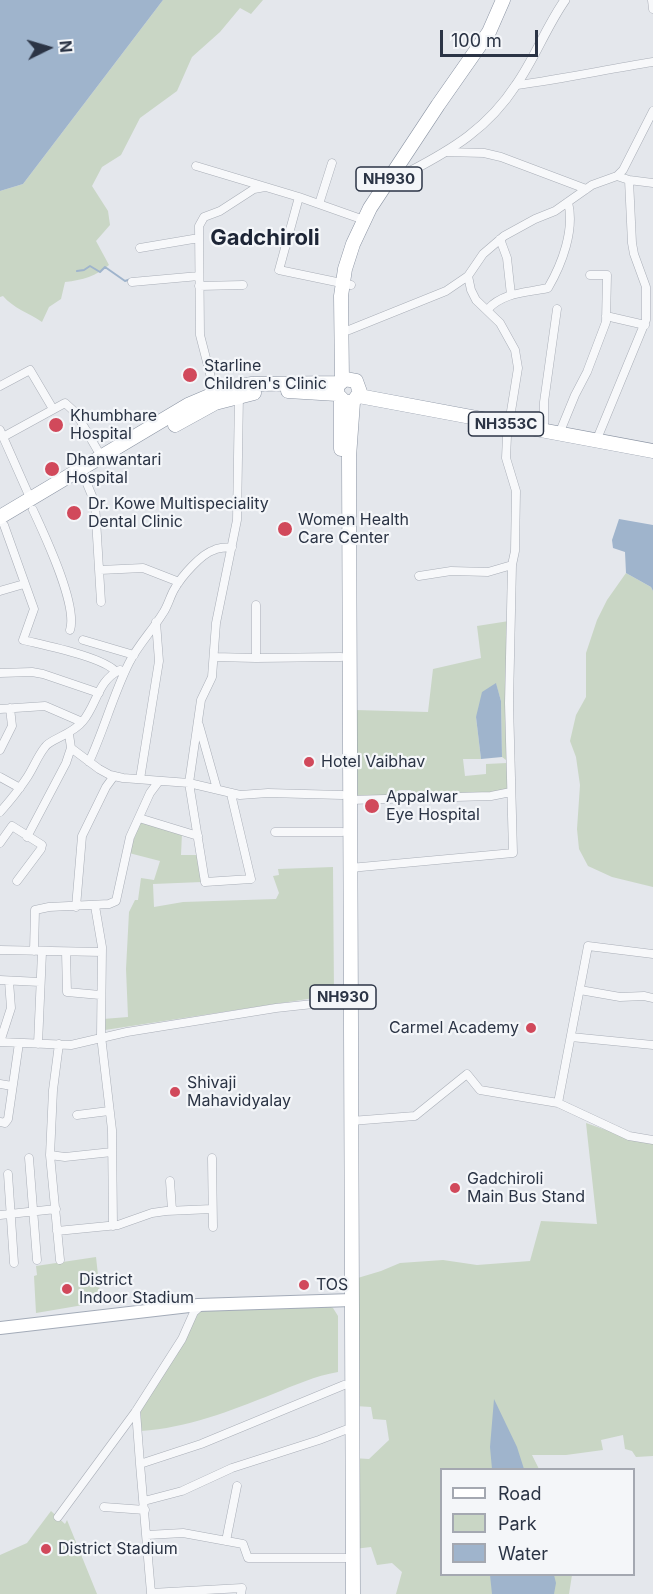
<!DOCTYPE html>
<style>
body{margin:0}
#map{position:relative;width:653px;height:1594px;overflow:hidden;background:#e4e7ec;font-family:Inter,sans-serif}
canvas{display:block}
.legend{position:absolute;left:440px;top:1468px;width:195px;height:108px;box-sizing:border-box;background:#f4f6f9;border:2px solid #a4a8b1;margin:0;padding:8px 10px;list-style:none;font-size:18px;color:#2b3445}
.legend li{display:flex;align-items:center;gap:12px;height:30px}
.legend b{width:30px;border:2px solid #a4a8b1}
.north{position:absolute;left:18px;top:18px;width:60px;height:60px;-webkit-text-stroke:4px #f4f6f9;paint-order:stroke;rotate:85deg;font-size:16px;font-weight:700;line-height:24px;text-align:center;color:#2b3445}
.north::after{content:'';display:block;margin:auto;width:21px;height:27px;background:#2b3445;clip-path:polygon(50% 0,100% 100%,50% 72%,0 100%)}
.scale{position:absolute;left:440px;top:30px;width:98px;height:27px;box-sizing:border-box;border:3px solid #2b3445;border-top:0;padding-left:8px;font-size:18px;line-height:21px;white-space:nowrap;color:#2b3445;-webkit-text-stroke:4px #f4f6f9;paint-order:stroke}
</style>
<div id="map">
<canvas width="653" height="1594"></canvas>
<ul class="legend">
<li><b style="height:8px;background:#fff"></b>Road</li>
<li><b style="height:16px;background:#c9d6c5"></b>Park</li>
<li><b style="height:16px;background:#9fb4cc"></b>Water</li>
</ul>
<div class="north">N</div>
<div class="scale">100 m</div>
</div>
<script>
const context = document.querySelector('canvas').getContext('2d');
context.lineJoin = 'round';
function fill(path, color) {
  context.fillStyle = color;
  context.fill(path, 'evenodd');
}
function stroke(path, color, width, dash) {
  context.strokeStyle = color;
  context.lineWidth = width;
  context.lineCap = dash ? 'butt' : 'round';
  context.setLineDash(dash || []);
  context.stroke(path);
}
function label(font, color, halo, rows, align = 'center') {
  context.font = font + ' Inter,sans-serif';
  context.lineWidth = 4.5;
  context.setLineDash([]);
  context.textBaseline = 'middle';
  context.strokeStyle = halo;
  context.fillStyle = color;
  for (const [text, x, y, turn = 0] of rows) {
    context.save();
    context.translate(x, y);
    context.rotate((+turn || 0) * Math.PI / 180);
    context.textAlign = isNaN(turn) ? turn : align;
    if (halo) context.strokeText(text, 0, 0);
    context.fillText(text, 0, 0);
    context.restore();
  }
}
fill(new Path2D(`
 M163 0H263L251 14 240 8 220 32 192 57 177 91 140 118 121 155 102 167 92 186 108 211 110 225 96 241 109 265C96 276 83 280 65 282L61 299 49 307 42 322C29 313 13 308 3 296L0 297V191L23 184Z
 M626 573 651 587 653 591V887L612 877 588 866 579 849 577 829 580 785 576 757 570 741 576 715 586 697V653L597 620 607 600Z
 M509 621 506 760 502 757 501 701 496 684 476 717 481 759H463L465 776 486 774V764L507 763V790L490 793 412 795 411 790H399V795L352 796 355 710 428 712 433 669 481 658 477 626Z
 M140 821 182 833 181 855H199L202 882 153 884 154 907 183 902 276 899 279 893 273 876 279 875 278 869 333 867 334 995 105 1030 103 1019 128 1017 126 969 129 912 135 900H138L141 878 154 880 160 861 129 853Z
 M586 1123 629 1138 653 1142V1456L636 1457 632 1451 625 1449 623 1435 601 1440 603 1450 566 1455H532L539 1469 442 1470V1574L572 1575 569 1594H396L402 1572 392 1563 377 1565 371 1547 354 1549 353 1458 369 1459 389 1440 386 1420 373 1419 371 1407 355 1406 351 1280 381 1271 400 1263 443 1260 477 1265 530 1261 541 1221 597 1224Z
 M96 1257 101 1302 36 1313 34 1276 37 1275 36 1266Z
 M328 1306 333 1308 338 1316V1372C315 1376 295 1385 273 1394 230 1411 187 1428 141 1431L140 1406 176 1356 195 1313 203 1308Z
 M51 1511 65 1524 67 1520 97 1594H0V1555L27 1543Z`), '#c9d6c5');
fill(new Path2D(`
 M0 0H163L23 184 0 191Z
 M619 519 653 525V591L651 587 626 573 625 552 613 548 612 540Z
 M496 683 501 701 502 757 481 759 476 717 482 692Z
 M494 1399 517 1447 524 1469H492L490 1447Z
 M490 1575H554L556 1583 554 1594H492Z`), '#9fb4cc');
stroke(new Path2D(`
 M77 271 84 270 90 266 100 272 105 267 125 281 131 279`), '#9fb4cc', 2);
const minor = new Path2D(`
 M652 0 653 9
 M517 85C563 79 608 69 653 62
 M445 152 484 153 501 157 586 189
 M196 166 299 197 279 270 351 285
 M617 176 629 180 653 183
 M299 197 364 220
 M319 204 332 163
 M500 239 507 258 511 295
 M140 248 199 238
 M468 276 471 290 476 300 500 323 515 350 518 368 507 436 506 458 516 491 515 551 512 565
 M132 282 199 276
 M199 286 243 285
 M488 309C504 292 526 293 548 288 562 264 575 230 568 202
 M606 316 645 325
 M349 330 446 291 468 276 483 254 504 236 535 219 555 211 592 185 617 176 623 170 653 111
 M0 386 30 370 53 409
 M215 393 200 335 199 226 204 217 220 211 254 189 265 187
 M544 424V402L557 309
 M0 430 31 500
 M559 434 575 395 587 372 606 322 607 275H590
 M599 434 646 320V287L634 254 632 243 629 180
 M3 437 65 403 76 413 102 458
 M85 479 95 503 101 602
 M33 510C44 534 78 605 70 630
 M4 525 34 609 23 640C43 645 104 657 116 672
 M100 570 143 568 179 582
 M0 591 24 584
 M83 640 134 655
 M214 657 256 658 341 657
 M256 658V605
 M0 673 32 672 43 674 99 693
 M0 709 45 706 82 722
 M199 725 217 789
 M71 748 99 769 110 775 123 778 189 783 240 795 268 793 342 795
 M0 750 12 726 10 708
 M89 762C104 730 113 695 129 663 138 645 152 631 163 613 168 606 170 596 175 588 182 576 201 554 214 550 220 547 227 548 232 547
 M0 777 20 788
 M140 779 159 661 156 622
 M231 794 251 879 205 882 189 783 201 700 212 677 216 623 237 520 239 394
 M350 800 491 796 511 792
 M0 812C9 802 18 791 26 779 33 769 37 757 45 747 50 739 72 735 83 721 97 704 98 680 120 670
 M139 818 198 836
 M275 832H342
 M27 837 66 763 71 748 69 734
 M0 843 12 826 42 845 41 849 17 881
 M350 868 513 853 509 703 512 565 488 572 451 571 419 576
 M95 906 102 947 101 1036 112 1130 113 1226
 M76 907 82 836 106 787 114 776
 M0 950 102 952
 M34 951 35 910 49 907 109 904 116 901 130 837 150 793 159 781
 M66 952 67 992 100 995
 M0 980 40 982
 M580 990 620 997 644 996 653 998
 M571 1037 653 1045
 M0 1042 71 1045 127 1032 276 1008 350 1000
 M0 1042 11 1008 9 981
 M38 1044 42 952
 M59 1044 53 1090 50 1155 60 1260
 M0 1084 12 1086
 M558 1103 588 946 653 954
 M77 1115 109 1111
 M351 1121 415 1116 467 1074 480 1090 558 1103 629 1136 653 1140
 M0 1122 5 1123 8 1119 19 1043
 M50 1155 65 1157 112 1152
 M29 1158 37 1260
 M212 1158 213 1227
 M8 1174 14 1263
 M170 1181 172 1210
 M0 1215 56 1209
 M57 1231 118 1225 152 1213 166 1211 212 1209
 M136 1411 140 1464 201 1444 344 1385
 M140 1464 151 1593 242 1588 241 1594
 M144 1501 182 1491 232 1468 319 1440 345 1430
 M104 1507 145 1510
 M58 1517 136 1411 182 1339 194 1312 202 1305
 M147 1535 183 1533 243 1544 248 1558H353
 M226 1541 237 1486`);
const tertiary = new Path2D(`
 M395 170 402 174 409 172C453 149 488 128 516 85 535 58 546 27 565 0`);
const primary = new Path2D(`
 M0 1328 198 1305 352 1300`);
const trunk = new Path2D(`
 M342 381 341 296 345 269 353 244 370 208 438 105 489 32 503 0
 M288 391 337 394
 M359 396 653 451
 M353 402H345L337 394V386L345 379 356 381 360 392 353 402 349 457 353 1594
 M175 425 215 403 254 393
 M341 449V401
 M0 517 188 405 228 388 252 384 339 383`);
stroke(minor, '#a9aeb7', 9);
stroke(tertiary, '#a9aeb7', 10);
stroke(primary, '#a3abb8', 14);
stroke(trunk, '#8b94a3', 15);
stroke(minor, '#f7f8fa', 8);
stroke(tertiary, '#f7f8fa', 9);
stroke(primary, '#fff', 12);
stroke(trunk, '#fff', 14);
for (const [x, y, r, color] of [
 [190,375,8,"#d1495b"],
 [56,425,8,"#d1495b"],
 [52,469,8,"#d1495b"],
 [74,513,8,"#d1495b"],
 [285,529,8,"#d1495b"],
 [309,762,6,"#d1495b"],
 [372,806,8,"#d1495b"],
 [531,1028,6,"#d1495b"],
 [175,1092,6,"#d1495b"],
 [455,1188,6,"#d1495b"],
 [304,1285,6,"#d1495b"],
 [67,1289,6,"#d1495b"],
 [46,1549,6,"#d1495b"]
]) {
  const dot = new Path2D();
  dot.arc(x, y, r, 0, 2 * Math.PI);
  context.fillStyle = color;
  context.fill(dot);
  stroke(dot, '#f4f6f9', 2);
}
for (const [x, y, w] of [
 [389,179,66],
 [506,424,75],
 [343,997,66]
]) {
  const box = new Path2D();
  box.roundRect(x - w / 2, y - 12, w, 24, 4.5);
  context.fillStyle = '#f4f6f9';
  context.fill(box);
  stroke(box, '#2b3445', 1.5);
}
label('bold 15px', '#2b3445', null, [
 ["NH930",389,179],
 ["NH353C",506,424],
 ["NH930",343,997]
]);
label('16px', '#2b3445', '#f4f6f9', [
 ["Starline",204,366],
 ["Children's Clinic",204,384],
 ["Khumbhare",70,416],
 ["Hospital",70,434],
 ["Dhanwantari",66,460],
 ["Hospital",66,478],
 ["Dr. Kowe Multispeciality",88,504],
 ["Dental Clinic",88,522],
 ["Women Health",298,520],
 ["Care Center",298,538],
 ["Hotel Vaibhav",321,762],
 ["Appalwar",386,797],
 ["Eye Hospital",386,815],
 ["Carmel Academy",519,1028,"right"],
 ["Shivaji",187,1083],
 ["Mahavidyalay",187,1101],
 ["Gadchiroli",467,1179],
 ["Main Bus Stand",467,1197],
 ["District",79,1280],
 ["Indoor Stadium",79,1298],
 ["TOS",316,1285],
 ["District Stadium",58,1549]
], 'left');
label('bold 22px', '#1d2536', '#f4f6f9', [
 ["Gadchiroli",265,238]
]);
</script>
